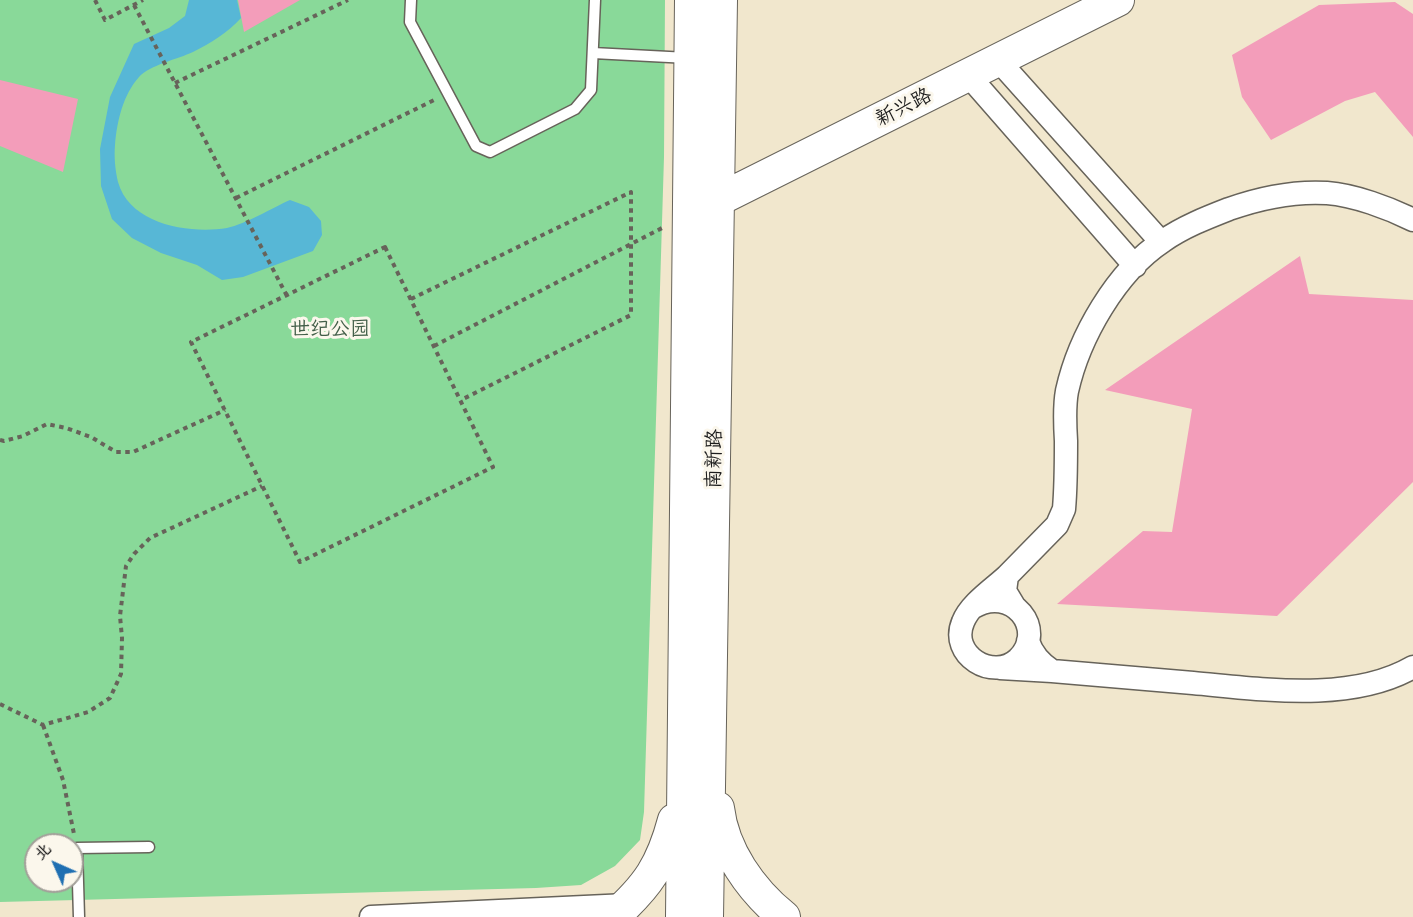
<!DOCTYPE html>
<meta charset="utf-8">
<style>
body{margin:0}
#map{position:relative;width:1413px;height:917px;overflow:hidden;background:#f1e7cd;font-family:Pangolin,"LXGW WenKai TC",sans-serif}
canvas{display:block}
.north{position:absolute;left:24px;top:833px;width:60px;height:60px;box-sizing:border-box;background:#fbf7ec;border:2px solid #a29f99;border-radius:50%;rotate:315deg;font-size:16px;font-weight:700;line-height:24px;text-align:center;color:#1c1c1c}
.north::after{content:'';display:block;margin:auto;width:21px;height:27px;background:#1f6fb2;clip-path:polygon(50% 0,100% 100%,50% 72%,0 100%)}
</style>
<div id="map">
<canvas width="1413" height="917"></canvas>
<div class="north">北</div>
</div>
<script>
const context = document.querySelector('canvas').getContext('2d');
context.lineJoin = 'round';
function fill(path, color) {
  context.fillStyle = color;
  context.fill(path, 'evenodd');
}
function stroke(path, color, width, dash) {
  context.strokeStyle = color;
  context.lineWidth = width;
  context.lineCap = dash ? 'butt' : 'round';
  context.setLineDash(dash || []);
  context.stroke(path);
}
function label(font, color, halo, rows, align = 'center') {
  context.font = font + ' Pangolin,"LXGW WenKai TC",sans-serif';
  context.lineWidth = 6;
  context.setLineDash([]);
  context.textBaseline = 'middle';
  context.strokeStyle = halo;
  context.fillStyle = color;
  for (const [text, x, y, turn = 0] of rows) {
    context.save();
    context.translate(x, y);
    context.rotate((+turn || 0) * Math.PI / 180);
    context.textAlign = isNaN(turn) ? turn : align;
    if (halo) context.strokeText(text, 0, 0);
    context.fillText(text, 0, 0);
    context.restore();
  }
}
fill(new Path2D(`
 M0 0H665L664 157 644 812 640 840 615 866 581 885 536 888 0 902ZM36 845H72V881H36Z`), '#89d999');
fill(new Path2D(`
 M189 0H237L241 18C227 33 211 43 193 52 178 59 150 65 139 77 123 95 117 121 115 145 114 156 115 170 118 182 130 225 190 234 227 228 246 224 272 208 290 200L309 207 321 221 322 235 313 251 243 277 222 280 197 265 161 253 132 238 112 219 101 186 100 149 110 97 134 44 169 28 185 16Z`), '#57b7d6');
fill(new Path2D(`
 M238 0H300L244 32Z
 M1395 2 1413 14V137L1375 92 1345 101 1271 140 1242 97 1232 55 1319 5Z
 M0 80 78 99 63 172 0 146Z
 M1300 256 1309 294 1413 300V482L1277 616 1057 604 1143 531 1172 532 1192 409 1105 390Z`), '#f39dba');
const lane = new Path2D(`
 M411 0 410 22 476 146 490 152 575 109 591 90 595 0
 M593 53 688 58
 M79 917 77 848 149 847`);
const street = new Path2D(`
 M998 60 1161 242
 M968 75 1135 266
 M1007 576 1057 525 1064 509C1066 486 1066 464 1066 441 1065 425 1064 407 1067 391 1079 337 1116 272 1163 241 1183 227 1206 218 1229 209 1260 198 1294 191 1327 193 1354 195 1389 208 1413 220
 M972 608C1012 583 1048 630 1018 659 993 682 949 655 963 622 970 604 993 589 1007 576L1005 591 1014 606
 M1000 668 1052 671C1040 663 1032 654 1028 641
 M1052 671C1099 675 1146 679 1193 683 1261 689 1351 703 1413 667
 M371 917 627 905`);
const secondary = new Path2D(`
 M704 207 1118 0
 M718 808C723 851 751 890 784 917
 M613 917C648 886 662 865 674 820
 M682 917 691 0
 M707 917 721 0`);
stroke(lane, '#67635a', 13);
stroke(street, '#67635a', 25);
stroke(secondary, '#67635a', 34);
stroke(new Path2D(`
 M95 0 105 20 143 0
 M134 5 287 296
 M175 83 348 0
 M236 198 434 100
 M385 247 493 467 300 562 191 342Z
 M411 299 631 192V315L461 400
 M434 346 662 228
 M0 440 4 441 23 436 47 424 66 428 91 437 116 452H133L225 410
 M0 704 43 725 88 712 110 698 121 674 122 638 120 616 126 566 134 554 150 538 262 486
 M43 725 63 780 74 834`), '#67635a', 4, [4.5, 4.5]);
stroke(lane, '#fff', 10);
stroke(street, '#fff', 22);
stroke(secondary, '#fff', 32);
label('20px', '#1c1c1c', '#fbf7ec', [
 ["新兴路",904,108,-27],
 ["南新路",715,459,-89]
]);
label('20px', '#425e48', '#fbf7ec', [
 ["世纪公园",330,330]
]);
</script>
